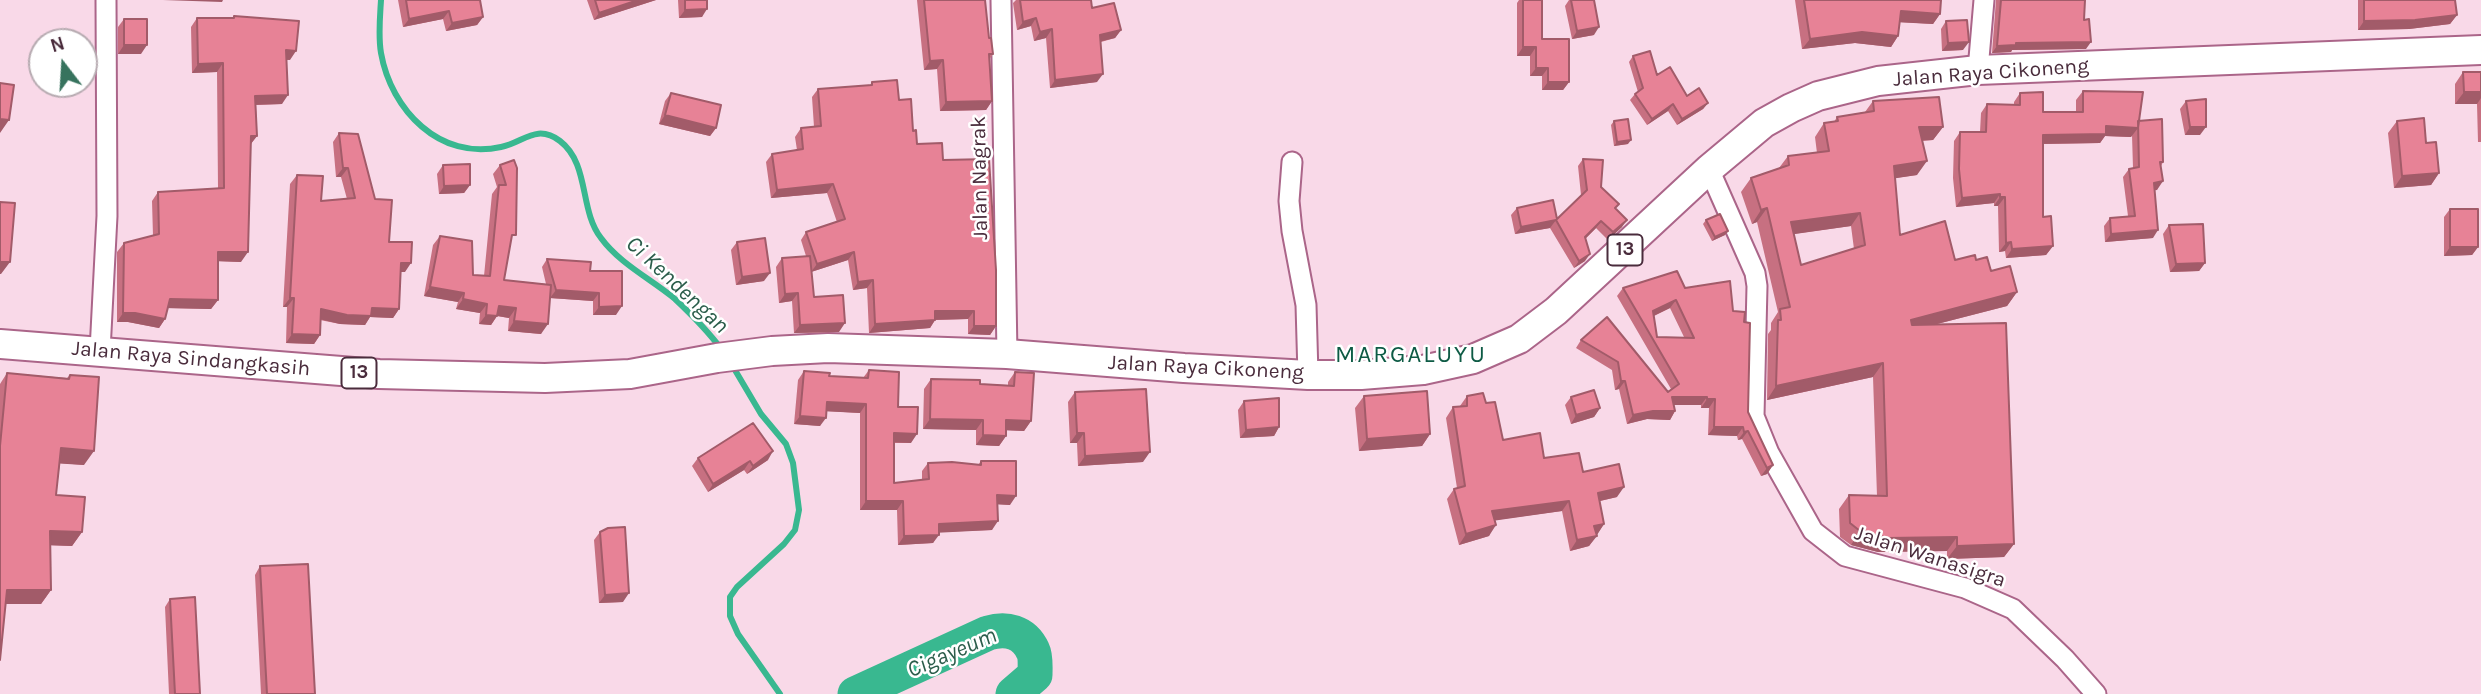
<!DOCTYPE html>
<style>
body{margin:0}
#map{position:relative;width:2481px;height:694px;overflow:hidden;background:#f9d9e8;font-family:Karla,sans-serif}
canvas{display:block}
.north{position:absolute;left:28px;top:28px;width:70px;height:70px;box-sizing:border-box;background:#fff;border:2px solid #b7abb1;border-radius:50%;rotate:343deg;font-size:19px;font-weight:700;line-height:28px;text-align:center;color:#4a2c3c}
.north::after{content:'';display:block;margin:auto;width:24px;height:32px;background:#37735e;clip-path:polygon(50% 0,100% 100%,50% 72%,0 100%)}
</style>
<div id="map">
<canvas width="2481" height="694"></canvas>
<div class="north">N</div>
</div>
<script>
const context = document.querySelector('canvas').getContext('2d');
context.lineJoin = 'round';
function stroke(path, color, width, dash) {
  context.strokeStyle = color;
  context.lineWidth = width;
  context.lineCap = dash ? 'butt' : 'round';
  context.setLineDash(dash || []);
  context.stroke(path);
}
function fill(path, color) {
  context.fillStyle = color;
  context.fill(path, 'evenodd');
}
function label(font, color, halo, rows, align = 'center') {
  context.font = font + ' Karla,sans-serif';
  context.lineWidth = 5;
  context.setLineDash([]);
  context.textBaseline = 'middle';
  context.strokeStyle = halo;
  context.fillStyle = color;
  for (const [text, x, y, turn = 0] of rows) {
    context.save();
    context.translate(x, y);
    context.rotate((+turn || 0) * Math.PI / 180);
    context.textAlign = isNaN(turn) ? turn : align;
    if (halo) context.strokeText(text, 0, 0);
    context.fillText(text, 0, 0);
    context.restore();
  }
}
stroke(new Path2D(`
 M381 0C380 17 378 36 381 53 391 110 440 161 501 147 523 143 536 123 560 141 590 164 579 210 601 238 620 264 651 279 675 299 692 315 708 331 722 350
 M732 365 761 414 786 444 793 463 799 510 795 530 784 544 737 587 730 597V616L738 634 780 694`), '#39b890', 6);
stroke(new Path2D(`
 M855 694 988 633C1006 628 1024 631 1033 651 1036 657 1035 668 1035 675L1013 694`), '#39b890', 35);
const minor = new Path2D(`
 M1001 0 1007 354
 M1978 70 1984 0
 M1292 162 1289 201 1292 231 1306 305 1308 375
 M1709 169 1755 273 1757 286 1754 416 1769 453 1813 531 1845 556 1965 588 2013 609 2065 659 2096 694
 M100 351 107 216 106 0`);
const highway = new Path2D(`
 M0 344 379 374 545 378 630 374 717 358 772 351 828 348 1007 354 1184 368 1308 375H1361L1423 370 1473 359 1519 339 1556 311 1709 169 1764 123 1791 108 1818 96 1878 81 1978 70 2481 50`);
stroke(minor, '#ab6589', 23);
stroke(highway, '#ab6589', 32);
stroke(minor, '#fff', 19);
stroke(highway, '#fff', 28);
fill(new Path2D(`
 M398 0H480L483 17 477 25 446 31 443 19 403 27Z
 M587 0H656L594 20Z
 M678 0H707L702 17 679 18Z
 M917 0H985L989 38 993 54 989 60 992 101 986 110 940 111 937 69 924 70Z
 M1016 0H1091L1092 8 1121 30 1115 38 1101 42 1097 82 1050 88 1046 38 1034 41 1031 26 1017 30 1013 3Z
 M1519 0H1542V39L1569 82 1563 90H1542V76H1530V56H1517V3Z
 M1569 0H1594V35L1572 39 1565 6Z
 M1795 0H1941L1940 14 1933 24 1900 22 1898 36 1891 47 1855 43 1802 49Z
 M1996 0H2085L2084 20 2086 49 2012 50 2011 52 1992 53Z
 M2358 0H2455L2457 15 2450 24 2409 29 2358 30Z
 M234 16 290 60H287L282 104 256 105 257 136 250 145 241 262 218 261V300L211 309 168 308 165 319 159 328 128 322H117V252L124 243 153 236 152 201 158 192 218 188 217 72 192 73 191 27 197 18H233Z
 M124 19 141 54H118V27Z
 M1946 21 1963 50 1942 51 1941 29Z
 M1633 56 1657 75 1687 96 1708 103 1703 109 1677 125 1668 111 1647 125 1630 100 1635 94 1638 92 1629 62Z
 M2463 72H2481V142H2478L2477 104H2455V84Z
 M872 82 899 100 913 131 917 144 943 160 996 326 990 335 968 334V319L935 320 930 328 869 333 867 288 853 290 848 260 811 272 814 297 839 332 794 333 792 301 779 303 776 267 782 258 806 256 801 240 806 232 837 222 827 193 771 198 766 162 772 154 797 150 795 137 801 128 814 127 812 97 818 89 870 85Z
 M2083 91 2139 121 2163 162 2161 166 2157 190H2155L2153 238 2105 242 2104 226 2110 218 2128 216 2123 177 2129 169 2133 168 2132 135 2131 137 2105 136 2100 143 2043 144V217L2053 246 2046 255 2006 258 2005 251 1999 252 1998 206H1994V203L1956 207 1953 178 1954 141 1960 132H1980L1981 113 1987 104H2014V102L2020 93 2043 112H2076V100Z
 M671 93 716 128 710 136 659 124 665 101Z
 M1873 101 1943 127 1933 140 1922 141 1917 175 1895 178 1900 235 1955 260H1976L2017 292 2007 306 1937 324 2014 544 2004 557 1947 559V551L1878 552 1851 545 1840 537 1839 509 1849 495 1877 496 1873 377 1767 400 1768 334 1771 330V323L1778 312 1757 222 1752 224 1741 192 1751 178 1779 168 1788 156 1817 153 1815 137 1824 123 1834 122 1837 117 1865 112ZM1851 226 1854 249 1801 265 1793 234Z
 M2186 101 2200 135H2185L2180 109Z
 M1614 121 1628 144 1614 146 1611 125Z
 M2397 121 2426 143 2439 173 2431 185 2394 188 2388 133Z
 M339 133 375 199 389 242 405 272H401L399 309 393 318 370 317 365 325 340 324 320 320V335L314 344 286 343 287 307H283L290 184 297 175 321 201 347 199 341 177H336L333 142Z
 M1583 159 1601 187 1619 204 1615 209 1622 227 1608 240 1596 228 1586 238 1585 261 1574 268 1550 228 1515 234 1511 215 1517 208 1557 219 1581 195 1578 166Z
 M514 160 510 243 504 280 546 284 542 267 547 259 590 271 616 315H593V301L550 298 541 334 508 331 509 318 497 316 491 325 479 324 480 313 456 309 458 302 424 296 433 245 440 236 473 275 484 276 492 194 497 187 493 174 500 165Z
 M443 165 470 185 464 193 439 194 437 174Z
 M2450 209 2478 247 2472 255 2444 256V217Z
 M1706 220 1728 231 1725 235 1712 241 1703 224Z
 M2169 225 2205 263 2199 271 2170 272 2163 234Z
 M737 242 764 281 736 285 731 250Z
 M1623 288H1685L1733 311 1744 322 1748 412 1773 465 1767 474 1761 476 1742 439 1738 440 1737 436 1708 435 1709 408H1701V405H1674L1675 411 1670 420 1647 419 1627 424 1619 389 1615 390 1612 370 1576 348 1581 340 1668 392 1671 389 1617 296ZM1670 308 1684 337H1657L1654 316Z
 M869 370 898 407 911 443H894V483L922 480V471L928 463 978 465 981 461 1010 505 997 504 992 530 939 532 933 543 898 545 897 510H860V413L826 411 820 426 794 424 798 380 804 371 829 376 863 378Z
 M1015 372 1031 421 1024 431 1006 430V436L999 446 976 445V430L923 429 924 389 931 379 980 384 1008 385V382Z
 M7 373 67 378 70 375 84 465 60 463 56 495 82 532 72 546 50 545 51 590 41 604H5L0 660V384Z
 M1075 392 1143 462 1078 466 1077 443H1070L1068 402Z
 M1364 396 1430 434 1422 446 1359 451 1355 408Z
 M1467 396 1486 403 1503 440 1544 458 1583 472 1617 497 1600 501 1604 524 1589 546 1570 551 1562 511 1495 520 1489 536 1459 545 1447 499 1454 489 1457 488 1446 418 1453 407 1460 406Z
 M1571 397 1600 408 1594 417 1571 424 1565 405Z
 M1244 401 1279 427 1274 436 1240 438 1238 410Z
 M698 458 768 460 747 474 744 470 708 492 692 466Z
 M600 532 623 602 599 603 594 540Z
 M260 566 315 694H261L255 575Z
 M170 599 200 694H169L165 607Z`), '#c77081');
fill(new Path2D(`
 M163 0H223L222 2Z
 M638 0H656L594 20 599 13Z
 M707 9 702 17 679 18 685 10Z
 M449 11 443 19 403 27 409 19Z
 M1901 11 1940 14 1933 24 1894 22Z
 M2457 15 2450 24 2409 29 2358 30 2364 21Z
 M483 17 477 25 446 31 452 23Z
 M1036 18 1031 26 1017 30 1023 22Z
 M1599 27 1594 35 1572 39 1577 31Z
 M1052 29 1046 38 1034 41 1040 32Z
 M1121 30 1115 38 1094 43 1100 35Z
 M1862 32 1898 36 1891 47 1855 43 1802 49 1810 39Z
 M1969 42 1963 50 1942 51 1948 43Z
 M2091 42 2086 49 2012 50 2011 52 1992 53 1997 46 2016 43Z
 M124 45H147L141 54H118Z
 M1523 47H1536L1530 56H1517Z
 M286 50 296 51 290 60 280 59Z
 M943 60 937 69 924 70 930 61Z
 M223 63 217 72 192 73 198 64Z
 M1536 68H1548L1542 76H1530Z
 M1103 74 1097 82 1050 88 1055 80Z
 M1548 82H1569L1563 90H1542Z
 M2464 92H2481V98L2477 104H2455Z
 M288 95 282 104 249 105 255 96Z
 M992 101 986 110 940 111 946 102Z
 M1708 103 1703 109 1677 125 1682 119Z
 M1673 104 1668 111 1647 125 1652 119Z
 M665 115 716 128 710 136 659 124Z
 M0 119 9 120 0 133Z
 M2106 126 2138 128 2131 137 2105 136 2100 143 2037 144 2043 135Z
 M1919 127H1943L1933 140 1909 141Z
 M2190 127H2206L2200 135H2185Z
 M251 136H257L250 145Z
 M1631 140 1628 144 1614 146 1617 142Z
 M1927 161 1917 175 1884 180 1894 166Z
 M343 168H348L341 177H336Z
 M2439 173 2431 185 2394 188 2402 176Z
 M2163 181 2157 190 2149 191 2154 183Z
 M833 184 827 193 771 198 777 190Z
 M470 185 464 193 439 194 444 186Z
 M2000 194 1994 203 1956 207 1962 198Z
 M2000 197H2005L1998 206H1994Z
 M1767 208 1757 222 1752 224 1761 210Z
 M1860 213 1851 226 1781 236 1791 222Z
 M1556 220 1550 228 1515 234 1521 227Z
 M1627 220 1622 227 1608 240 1613 232Z
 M1601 221 1596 228 1580 244 1585 237Z
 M2158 230 2153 238 2105 242 2111 234Z
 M1728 231 1725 235 1712 241 1715 237Z
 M2011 242 2005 251 1999 252 2006 243Z
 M2053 246 2046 255 2006 258 2012 249Z
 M2450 247H2478L2472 255 2444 256Z
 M218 252H248L241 262 212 261Z
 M854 252 848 260 811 272 817 264Z
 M1590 254 1585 261 1574 268 1579 261Z
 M0 262H10L1 274H0Z
 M401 263H411L405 272H395Z
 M2205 263 2199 271 2170 272 2176 264Z
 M770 273 764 281 736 285 742 277Z
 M873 280 867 288 853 290 858 282Z
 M430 287 464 293 458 302 424 296Z
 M556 290 599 293 593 301 550 298Z
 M2017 292 2007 306 1902 333 1911 320Z
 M798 293 792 301 779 303 785 294Z
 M290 298H294L287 307H283Z
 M170 299 218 300 211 309 164 308Z
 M463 299 487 304 480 313 456 309Z
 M1676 300 1670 308 1647 319 1653 311Z
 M499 306 516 308 509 318 492 315Z
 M622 306 616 315H593L599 307Z
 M372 308 399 309 393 318 370 317 365 325 340 324 315 318 321 309Z
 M935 311H974L968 319 929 320Z
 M123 313H135L165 319 159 328 128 322H117Z
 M486 315 497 316 491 325 479 324Z
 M935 320 930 328 869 333 875 324Z
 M514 321 548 324 541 334 508 331Z
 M845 323 839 332 794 333 800 325Z
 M974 326H996L990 335 968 334Z
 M292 334 320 335 314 344 286 343Z
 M1883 363 1873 377 1767 400 1776 386Z
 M1621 381H1625L1619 389 1615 390Z
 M1672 397H1707L1701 405H1666Z
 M1707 399H1715L1709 408H1701Z
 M827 402 866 404 860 413 821 411Z
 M1600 408 1594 417 1571 424 1576 415Z
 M1653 411H1675L1670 420 1647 419 1627 424 1633 415Z
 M800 416 826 418 820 426 794 424Z
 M930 419 983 420 976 430 923 429Z
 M1006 420 1031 421 1024 431 999 430Z
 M1279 427 1274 436 1240 438 1246 430Z
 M1714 427H1743L1737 436 1708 435Z
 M1748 431 1742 439 1738 440 1744 432Z
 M894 433 917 434 911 443 888 442Z
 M1077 433H1084L1077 443H1070Z
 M1430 434 1422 446 1359 451 1367 439Z
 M983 435 1006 436 999 446 976 445Z
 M61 448 94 451 84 465 51 463Z
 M773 451 768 460 747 474 753 466Z
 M1150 452 1143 462 1078 466 1085 456Z
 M750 461 744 470 708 492 713 484Z
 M1773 465 1767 474 1761 476 1767 468Z
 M1624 487 1617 497 1591 503 1598 493Z
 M997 495 1016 496 1010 505 991 504Z
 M866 501H903L897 510H860Z
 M1569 501 1562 511 1485 522 1492 511Z
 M998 521 992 530 933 533 939 524Z
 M1604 524 1597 535 1587 537 1594 526Z
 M1496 525 1489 536 1459 545 1466 534Z
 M50 531 82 532 72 546 40 545Z
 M1860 531 1957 537 1947 551 1878 552 1851 545Z
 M939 535 933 543 898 545 904 536Z
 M1597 536 1589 546 1570 551 1577 540Z
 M2014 544 2004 557 1947 559 1957 546Z
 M7 590H51L41 604H0Z
 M629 593 623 602 599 603 605 595Z`), '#a25b69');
const building = new Path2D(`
 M406 0H480L483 17 452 23 449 11 409 19Z
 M595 0H638L599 13Z
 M685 0H707V9L685 10Z
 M924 0H985L989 38H991L993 54H989L992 101 946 102 943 60 930 61Z
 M1020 0H1091L1092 8 1114 3 1121 30 1100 35 1103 74 1055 80 1052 29 1040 32 1036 18 1023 22Z
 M1523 0H1542V39H1569V82H1548V68H1536V47H1523Z
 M1571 0H1594L1599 27 1577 31Z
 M1804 0H1941L1940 14 1901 11 1898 36 1862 32 1810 39Z
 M2001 0H2085L2084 20 2089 19 2091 42 2016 43V45L1997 46Z
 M2364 0H2455L2457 15 2415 20 2364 21Z
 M234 16 299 21 296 51 286 50 288 95 255 96 257 136H251L248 252H218V300L170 299 165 319 135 313H123L124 243 159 234 158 192 224 188 223 63 198 64 197 18H234Z
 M124 19H147V45H124Z
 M1967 20 1969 42 1948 43 1946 21Z
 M1650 51 1657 75 1670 67 1687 96 1699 88 1708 103 1682 119 1673 104 1652 119 1635 94 1643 88 1633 56Z
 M2463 72H2481V92H2464Z
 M897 80 899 100 911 99 913 131 916 130 917 144 942 143 943 160 989 159 996 270V326H974V311H935V320L875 324 873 280 858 282 854 252 817 264 806 232 845 219 833 184 777 190 772 154 803 149 801 128 821 126 818 89 872 85V82Z
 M0 83 14 85 9 120 0 119Z
 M2083 91 2143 92 2138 128 2106 126V134L2043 135V217L2051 216 2053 246 2012 249 2011 242 2006 243 2005 197H2000V194L1962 198 1959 169 1960 132H1986L1987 104 2020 105V93L2043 92V112H2083Z
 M671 93 721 105 716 128 665 115Z
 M1939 97 1943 127H1919L1927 161 1894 166 1900 235 1945 221 1955 260 1975 255 1976 260 1987 257 1991 271 2010 266 2017 292 1911 320 1912 325 2006 323 2014 544 1957 546V537L1888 538 1860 531 1850 523 1849 495 1887 496 1883 363 1776 386 1778 320H1781L1780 309 1790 307 1767 208 1761 210 1751 178 1789 165 1788 156 1829 151 1824 123 1838 121 1837 117 1874 111 1873 101ZM1860 213 1865 245 1801 265 1791 222Z
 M2206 99V127H2190L2186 101Z
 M2424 118 2426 143 2436 142 2439 173 2402 176 2397 121Z
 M1628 119 1631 140 1617 142 1614 121Z
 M2162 119 2163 162H2160L2163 181 2154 183 2158 230 2111 234 2110 218 2135 216 2129 169 2139 167 2138 121Z
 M339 133 358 134 375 199 392 200 389 242H412L411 263H401L399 309 372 308 371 316 347 315 321 309 320 335 292 334 294 298H290L297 175 323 176 321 201 355 198 348 168H343Z
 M1583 159 1603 160 1601 187 1619 204 1615 208 1627 220 1613 232 1601 221 1585 237 1590 254 1579 261 1556 220 1521 227 1517 208 1553 200 1557 219 1587 190Z
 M514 160 517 168 516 235H512L504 280 551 285 548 324 514 321 516 308 499 306 497 316 486 315 487 304 463 299 464 293 430 287 440 236 472 241 473 275 490 276 499 185H506L500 165Z
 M470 164V185L444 186 443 165Z
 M0 202 15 203 10 262H0Z
 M2450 209H2478V247H2450Z
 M1720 214 1728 231 1715 237 1706 220Z
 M2203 224 2205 263 2176 264 2169 225Z
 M765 238 770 273 742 277 737 242Z
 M810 256 814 297 843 295 845 323 800 325 798 293 785 294 782 258Z
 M547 259 591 262 590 271H622V306L599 307V293L556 290Z
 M1677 271 1685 288 1730 281 1733 311 1745 312 1744 322 1750 323 1748 412 1773 465 1767 468 1748 431 1744 432 1743 427H1714L1715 399H1707V397H1672L1675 411H1653L1633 415 1625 381H1621L1618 362 1581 340 1607 317 1668 392 1679 384 1623 288ZM1676 300 1694 338 1657 337 1653 311Z
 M869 370 899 372 898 407H918L917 434 894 433V483L929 479 928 463 952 462 981 465V461H1016V496L997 495 998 521 939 524V535L904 536 903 501H866V404L827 402 826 418 800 416 804 371 830 373 829 376 868 378Z
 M1015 372 1034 373 1031 421 1006 420V436L983 435V420L930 419 931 379 980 380V384L1014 386Z
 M7 373 69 379 70 375 99 377 94 451 61 448 56 495 85 497 82 532 50 531 51 590H7L0 660V446Z
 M1146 389 1150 452 1085 456 1084 433H1077L1075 392Z
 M1594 390 1600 408 1576 415 1571 397Z
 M1427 391 1430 434 1367 439 1364 396Z
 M1483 393 1486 403 1495 402 1503 440 1540 433 1544 458 1579 453 1583 472 1619 464 1624 487 1598 493 1604 524 1594 526 1597 536 1577 540 1569 501 1492 511 1496 525 1466 534 1454 489 1465 486 1453 407 1467 406V396Z
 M1279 398V427L1246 430 1244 401Z
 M753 423 773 451 753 466 750 461 713 484 698 458Z
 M625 527 629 593 605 595 600 532 608 528Z
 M308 564 315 694H267L260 566Z
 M195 597 200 694H175L170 599Z`);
fill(building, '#e78296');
stroke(building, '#a25b69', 2);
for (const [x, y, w] of [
 [1625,250,35],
 [359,373,35]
]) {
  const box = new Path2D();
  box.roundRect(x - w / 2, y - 15.5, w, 31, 5);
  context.fillStyle = '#fff';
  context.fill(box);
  stroke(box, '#4a2c3c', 2);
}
label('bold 19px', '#4a2c3c', null, [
 ["13",1625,250],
 ["13",359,373]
]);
label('21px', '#4a2c3c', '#fff', [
 ["Jalan Raya Cikoneng",1991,73,-4],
 ["Jalan Nagrak",980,178,-91],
 ["Jalan Raya Sindangkasih",191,359,5],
 ["Jalan Raya Cikoneng",1206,368,3],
 ["Jalan Wanasigra",1930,557,18]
]);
label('italic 23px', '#2b5d4b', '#fff', [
 ["Ci Kendengan",677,285,43],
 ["Cigayeum",952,653,-23]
]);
context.letterSpacing = '2px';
label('24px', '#0e5b45', '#fff', [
 ["MARGALUYU",1411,355]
]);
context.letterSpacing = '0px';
</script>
